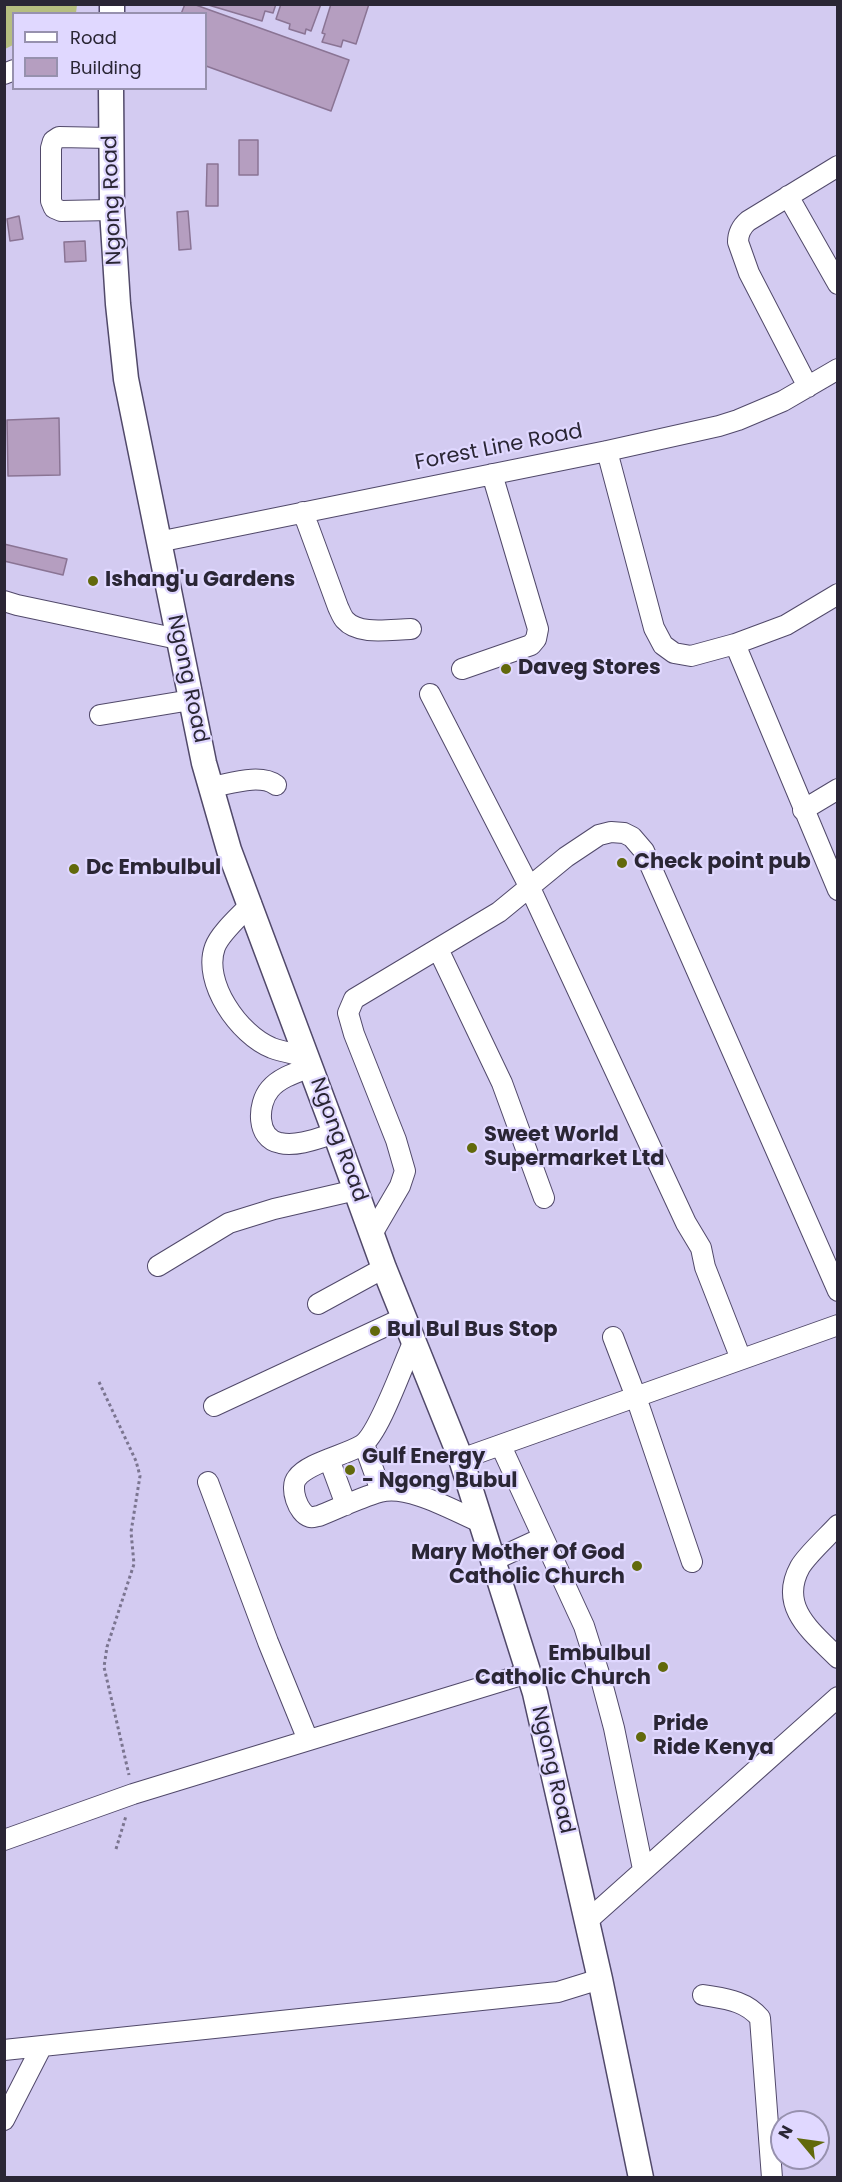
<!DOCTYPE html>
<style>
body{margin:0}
#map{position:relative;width:842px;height:2182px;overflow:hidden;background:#d3cbf1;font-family:Poppins,sans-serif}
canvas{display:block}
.frame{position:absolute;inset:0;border:6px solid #2a2635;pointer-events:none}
.legend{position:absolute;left:12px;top:12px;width:195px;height:78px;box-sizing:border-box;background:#e0d8ff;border:2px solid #9791ae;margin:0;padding:8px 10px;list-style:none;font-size:18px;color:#2a2635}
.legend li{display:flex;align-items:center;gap:12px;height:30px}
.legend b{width:30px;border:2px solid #9791ae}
.north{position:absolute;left:770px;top:2110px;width:60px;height:60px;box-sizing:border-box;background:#e0d8ff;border:2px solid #9791ae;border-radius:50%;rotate:299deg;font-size:16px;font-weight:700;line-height:24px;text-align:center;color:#2a2635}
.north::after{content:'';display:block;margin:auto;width:21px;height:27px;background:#62690c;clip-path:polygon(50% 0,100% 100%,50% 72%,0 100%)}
</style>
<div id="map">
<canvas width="842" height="2182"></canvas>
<div class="frame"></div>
<ul class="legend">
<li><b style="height:8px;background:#fff"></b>Road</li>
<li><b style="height:16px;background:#b59ec0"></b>Building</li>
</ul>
<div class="north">N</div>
</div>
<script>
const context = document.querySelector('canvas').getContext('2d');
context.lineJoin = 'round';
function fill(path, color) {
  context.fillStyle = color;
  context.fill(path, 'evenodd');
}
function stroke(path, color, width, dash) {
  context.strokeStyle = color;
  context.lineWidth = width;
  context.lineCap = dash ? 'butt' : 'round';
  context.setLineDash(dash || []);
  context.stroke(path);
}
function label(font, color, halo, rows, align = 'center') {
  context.font = font + ' Poppins,sans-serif';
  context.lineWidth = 4.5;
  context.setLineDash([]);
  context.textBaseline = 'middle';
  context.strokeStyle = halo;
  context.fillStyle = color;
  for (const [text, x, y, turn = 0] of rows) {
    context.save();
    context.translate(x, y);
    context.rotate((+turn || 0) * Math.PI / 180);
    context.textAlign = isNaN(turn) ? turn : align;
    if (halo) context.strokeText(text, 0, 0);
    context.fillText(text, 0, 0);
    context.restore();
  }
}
fill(new Path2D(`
 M4 5 5 4 77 5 76 13 14 14 13 45 5 49Z`), '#b6be80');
const building = new Path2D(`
 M185 4H193L349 60 331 111 206 66V14H181Z
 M205 4H276L273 13 265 11 262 21Z
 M281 4H321L311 31 306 29 305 34 289 29 290 24 276 19Z
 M331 4H369L356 44 343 40 341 47 322 42 325 34 322 33Z
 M239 140H258V175H239Z
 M207 164H218V206H206Z
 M188 211 191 249 179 250 177 212Z
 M19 216 23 239 10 241 7 219Z
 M85 241 86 261 65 262 64 242Z
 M59 418 60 475 8 476 7 420Z
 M4 544 67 559 63 575 4 561Z`);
fill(building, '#b59ec0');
stroke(building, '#8a7494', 1.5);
const minor = new Path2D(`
 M4 74 14 70
 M110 138 59 137 53 141 51 148V201L54 208 61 211 112 210
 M788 196 838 284
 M808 387 749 273 738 242C738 233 741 227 748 221L838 166
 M607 451 654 628 663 645 674 653 691 656 735 644 786 625 838 594
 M303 512 338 607C340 611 342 617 345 620 359 636 392 629 411 629
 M158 542 607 451 719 426 738 420 783 401 838 369
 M4 601 17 605 178 639
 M735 644 838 890
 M462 669 531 645 536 639 538 629 492 474
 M430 694 530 888 686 1223 701 1248 705 1267 741 1359
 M100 715 191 700
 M211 787C229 784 260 773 276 785
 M803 810 838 789
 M251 904C241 915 220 933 215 947 202 982 239 1035 272 1048 283 1052 296 1054 307 1057
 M438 949 502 1083 544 1198
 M311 1067C298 1072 280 1077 270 1089 257 1104 256 1139 280 1143 297 1147 319 1138 335 1133
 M372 1234 400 1186 405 1171 396 1140 354 1034 348 1013 354 999 499 912 566 857 599 835 611 832 624 833 632 837 644 851 838 1291
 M158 1266 229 1223 274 1209 356 1190
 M318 1304 384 1268
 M613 1337 636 1397 692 1562
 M413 1343C403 1364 379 1434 362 1445 346 1455 307 1463 297 1478 289 1487 298 1514 310 1517 313 1518 316 1516 319 1516 339 1508 359 1498 380 1492 408 1484 454 1511 480 1522
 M214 1406 403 1318
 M364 1444 381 1491
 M501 1446 584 1626 602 1683 614 1728 643 1869
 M329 1459 346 1505
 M461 1459 838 1325
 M208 1482 268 1642 308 1740
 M838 1525C827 1537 807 1555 800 1567 778 1607 812 1632 838 1658
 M492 1561 542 1538
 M4 1840 133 1794 528 1673
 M587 1921 838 1697
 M703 1995C725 1999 745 2000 760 2018L772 2178
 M4 2050 558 1992 600 1979
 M4 2120 42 2046`);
const major = new Path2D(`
 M112 14V4
 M111 88 112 210 118 304 126 379 204 763 229 850 335 1133 384 1268 461 1459 535 1693 600 1979 641 2178`);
stroke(minor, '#51496a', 22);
stroke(major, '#51496a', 27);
stroke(new Path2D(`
 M99 1382 136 1461 140 1476 131 1532 134 1564 107 1647 104 1667 129 1775
 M116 1849 126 1816`), '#7b7590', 3, [3, 3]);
stroke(minor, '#fff', 20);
stroke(major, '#fff', 24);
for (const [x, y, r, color] of [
 [93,581,6,"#62690c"],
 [506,669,6,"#62690c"],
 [622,863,6,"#62690c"],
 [74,869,6,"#62690c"],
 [472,1148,6,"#62690c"],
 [375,1331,6,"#62690c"],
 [350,1470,6,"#62690c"],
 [637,1566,6,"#62690c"],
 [663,1667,6,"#62690c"],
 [641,1737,6,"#62690c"]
]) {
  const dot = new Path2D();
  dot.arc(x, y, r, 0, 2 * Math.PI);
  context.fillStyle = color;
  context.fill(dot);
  stroke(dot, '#e0d8ff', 2);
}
label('21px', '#2a2635', '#e0d8ff', [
 ["Ngong Road",113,200,-92],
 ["Forest Line Road",499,448,-11],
 ["Ngong Road",187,679,78],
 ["Ngong Road",338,1140,70],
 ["Ngong Road",552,1770,77]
]);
label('bold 21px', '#2a2635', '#e0d8ff', [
 ["Ishang'u Gardens",105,581],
 ["Daveg Stores",518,669],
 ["Check point pub",634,863],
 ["Dc Embulbul",86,869],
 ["Sweet World",484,1136],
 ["Supermarket Ltd",484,1160],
 ["Bul Bul Bus Stop",387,1331],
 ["Gulf Energy",362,1458],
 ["- Ngong Bubul",362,1482],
 ["Mary Mother Of God",625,1554,"right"],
 ["Catholic Church",625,1578,"right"],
 ["Embulbul",651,1655,"right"],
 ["Catholic Church",651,1679,"right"],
 ["Pride",653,1725],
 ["Ride Kenya",653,1749]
], 'left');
</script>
